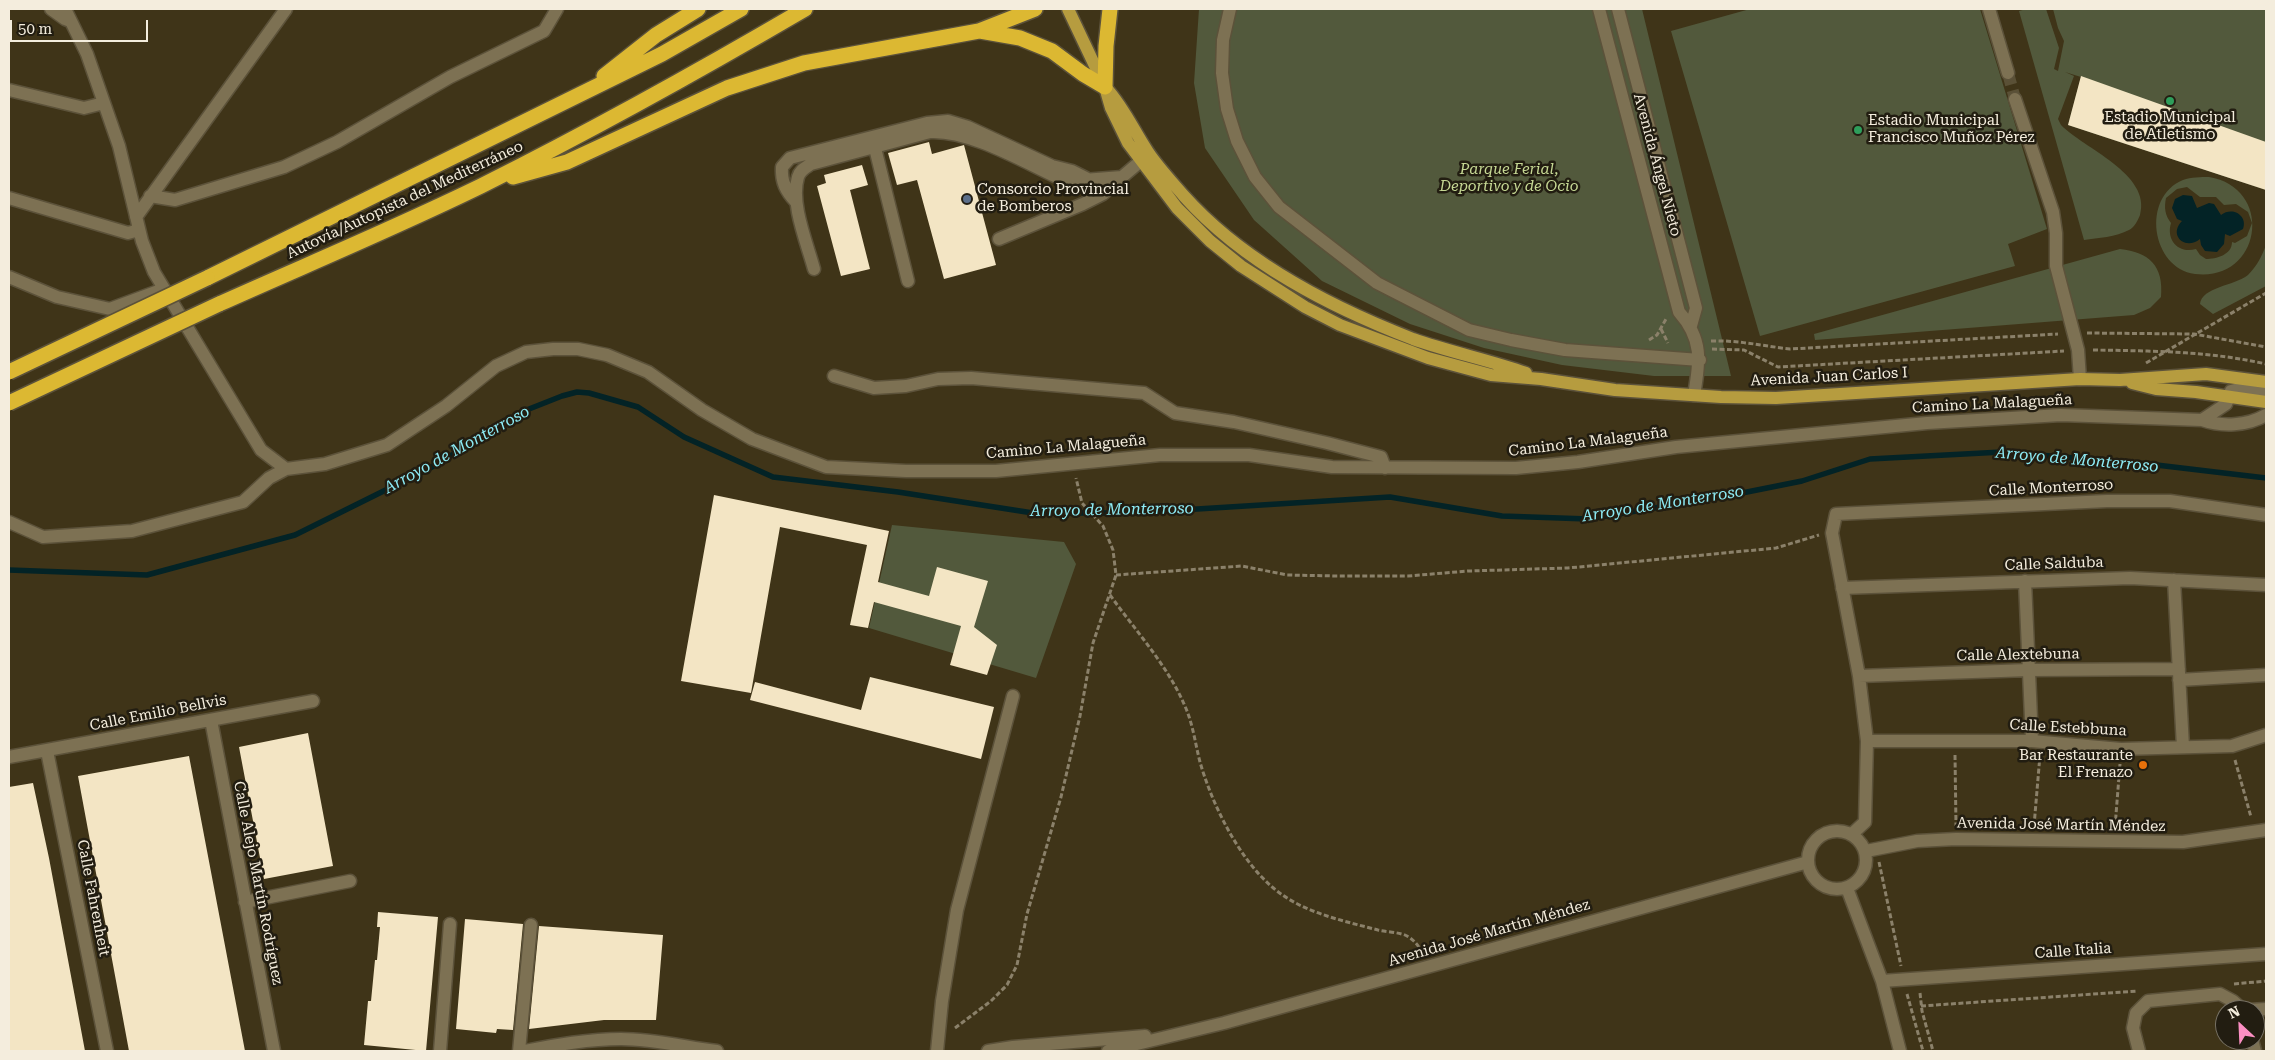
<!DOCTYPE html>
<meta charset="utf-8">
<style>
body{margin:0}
#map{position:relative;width:2275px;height:1060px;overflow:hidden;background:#3f3418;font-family:"Roboto Serif",serif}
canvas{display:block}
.frame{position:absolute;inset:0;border:10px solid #f4eddd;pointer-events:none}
.north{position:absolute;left:2215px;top:1000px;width:50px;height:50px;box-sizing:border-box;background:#221d11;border:1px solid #767063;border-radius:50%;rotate:335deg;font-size:14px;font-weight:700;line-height:20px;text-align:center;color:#f4eddd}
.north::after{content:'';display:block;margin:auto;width:18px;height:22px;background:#fc8fc3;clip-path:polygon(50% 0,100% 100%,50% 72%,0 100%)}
.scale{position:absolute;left:10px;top:20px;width:138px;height:22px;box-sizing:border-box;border:2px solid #f4eddd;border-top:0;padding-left:6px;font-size:15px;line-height:18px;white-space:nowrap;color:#f4eddd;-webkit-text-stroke:4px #221d11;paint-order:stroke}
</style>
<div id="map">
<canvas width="2275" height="1060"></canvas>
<div class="frame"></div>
<div class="north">N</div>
<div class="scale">50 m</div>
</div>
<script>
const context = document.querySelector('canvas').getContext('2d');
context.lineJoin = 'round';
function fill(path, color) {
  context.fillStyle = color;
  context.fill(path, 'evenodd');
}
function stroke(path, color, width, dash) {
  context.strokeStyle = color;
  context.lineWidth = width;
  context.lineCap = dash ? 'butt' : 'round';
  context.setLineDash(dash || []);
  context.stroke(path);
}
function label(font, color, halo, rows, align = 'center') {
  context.font = font + ' "Roboto Serif",serif';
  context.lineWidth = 5;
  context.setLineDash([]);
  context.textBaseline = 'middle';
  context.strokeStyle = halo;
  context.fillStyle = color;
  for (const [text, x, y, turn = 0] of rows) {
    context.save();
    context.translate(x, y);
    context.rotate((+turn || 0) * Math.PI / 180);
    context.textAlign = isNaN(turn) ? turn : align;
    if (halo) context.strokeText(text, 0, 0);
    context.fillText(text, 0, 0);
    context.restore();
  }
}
fill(new Path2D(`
 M1199 9H1642L1731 376H1654L1562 365 1484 348 1410 324 1322 281 1254 220 1205 148 1194 83Z
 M1750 9H1980L2047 229 2008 244 2015 266 1760 336 1671 31Z
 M2026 9H2046L2059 48 2054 69 2058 71 2064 41 2058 28 2053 9H2266V190L2068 125 2081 77 2065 72 2074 76 2058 119 2061 125C2083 148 2152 174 2140 215 2138 220 2134 228 2129 230 2116 237 2098 238 2084 240L2019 11Z
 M2209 177C2275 188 2262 282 2195 274 2151 268 2141 197 2183 180 2191 177 2201 177 2209 177ZM2187 187 2200 197H2216L2224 205 2236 204 2248 212 2252 223 2247 236 2235 243 2232 242C2232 255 2216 259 2206 259L2200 255 2196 249C2178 254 2166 240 2171 223 2165 215 2164 208 2166 198L2177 189Z
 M2266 245V286L2213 314 2200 304C2202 287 2234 286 2248 275 2257 266 2262 256 2266 245Z
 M2120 249C2149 252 2164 266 2161 297L2150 308 2134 315 1815 340 1814 334Z
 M892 525 1064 542 1076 564 1036 678 869 628Z`), '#52593c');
fill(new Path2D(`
 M2183 195 2192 196 2197 208 2209 203 2214 204 2221 215C2232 206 2248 215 2243 229L2230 236 2225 234 2224 244 2217 252 2205 251 2201 245 2200 239C2185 251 2168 235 2182 221L2177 219 2172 208 2175 199Z`), '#032326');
stroke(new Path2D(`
 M9 570 147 575 295 535 432 467 524 411 562 396 577 392 589 393 638 407 684 437 773 477 898 492 1033 513H1133L1390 497 1502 516 1588 519 1727 496 1802 481 1870 459 2002 452 2148 464 2266 478`), '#032326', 5.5);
fill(new Path2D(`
 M2081 76 2266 142V190L2068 125Z
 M929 142 932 154 964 145 996 265 944 279 917 180 897 185 888 153Z
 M862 165 868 185 850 190 870 269 841 276 817 186 826 183 824 175Z
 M714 495 889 531 878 582 929 596 937 567 988 581 974 627 997 645 987 675 950 665 961 626 874 602 868 628 850 625 867 545 780 527 751 693 681 681Z
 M870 677 994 707 981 759 750 700 755 682 861 710Z
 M308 733 333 866 264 879 239 747Z
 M189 756 245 1051H129L78 776Z
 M33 783 49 858 85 1051H9V787Z
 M378 912 438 917 426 1051 364 1045 368 1001H371L375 960H377L380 927H377Z
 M465 919 523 924 513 1030 497 1029 496 1033 456 1029Z
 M539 926 663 935 656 1020H604L529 1029Z`), '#f3e5c4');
stroke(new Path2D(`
 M2008 73 2015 99`), '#5a5036', 12, [12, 6]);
const minor = new Path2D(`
 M51 9 65 19 70 21
 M65 9 87 54 119 146 142 241 154 272 261 450 286 469
 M1230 9 1223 40 1222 73 1227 109 1237 141 1255 177 1279 207 1377 283 1469 330 1511 340 1565 350 1700 360
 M1599 9 1679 312C1703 339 1700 361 1694 395
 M1618 9 1696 308 1691 326
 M1989 9 2008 73
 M9 90 84 108 104 103
 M2015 99 2053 212 2056 233V266L2078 350 2080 379
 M873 140 908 281
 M150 196 175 200 284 167 337 142 450 77 544 31 557 9
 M9 198 128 233 139 230
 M796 202C786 191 781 182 782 167L790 158 927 123 948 121 968 127 1052 166 1072 171 1086 178
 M136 217 286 9
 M999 239 1083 204 1103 194 1122 177
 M814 269C807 243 790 203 798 177 800 170 805 168 811 164L930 132C970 130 1022 161 1059 178L1071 181 1122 177 1149 154
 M9 277 57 297 110 309 164 289
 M834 376 874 388 906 386 938 379 971 378 1144 393 1175 413 1234 422 1327 443 1381 457 1385 468
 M2202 420 2226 404 2231 391C2243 386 2254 391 2266 394
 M9 522 43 537 132 531 243 502 269 478 286 469 325 464 387 445 446 406 496 366 526 352 553 349H578L607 355 648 372 702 410 752 439 826 467 906 471H996L1160 455H1249L1332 467 1516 468 1578 462 1676 447 1927 423 2061 415 2202 420C2222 427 2247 426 2266 415
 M2174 580 2183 747
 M2025 581 2032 741
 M1842 588 2130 578 2266 585
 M1859 676 2029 670 2179 669
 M2179 680 2266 675
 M211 720 274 1051
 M1867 741H2032L2121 749 2232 746 2266 735
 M47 751 107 1051
 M9 757 313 701
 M1808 860a29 29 0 1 1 58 0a29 29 0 1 1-58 0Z
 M1852 834 1865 822 1867 741 1859 676 1832 533 1836 514 2107 501H2170L2266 515
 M1866 851 1917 841 1956 839 2183 842 2266 830
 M1847 888 1882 981 1900 1051
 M245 902 350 881
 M1882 981 2266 954
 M2249 1010 2266 1009
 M2252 1040 2255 1051
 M440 1051 450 924
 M519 1051 531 925
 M525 1051C556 1045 589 1039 621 1039 653 1039 685 1047 717 1051
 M937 1051 942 1001 957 910 1013 696
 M988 1051 1013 1047 1145 1036
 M1108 1051 1224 1023 1808 862
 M2139 1051 2133 1028 2136 1013 2148 1001 2220 994 2233 1001 2243 1010`);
const major = new Path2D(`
 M1068 9 1105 87 1111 108 1128 143 1177 208 1210 241 1241 266 1305 307 1340 325 1428 358 1491 375 1541 379 1615 390 1721 397 1776 398 2080 379 2120 380 2206 374 2266 382
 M1107 89C1124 108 1134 131 1148 152 1158 167 1172 182 1184 196 1244 263 1330 307 1413 339 1450 352 1489 360 1526 373
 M2132 383 2156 389 2196 392 2266 402`);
const highway = new Path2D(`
 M980 31 1020 38 1052 51 1083 74 1105 87 1106 46 1110 9
 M604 76 656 35 698 9
 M513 177 567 162 727 88 804 63 979 31 1035 9
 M207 278 662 54 741 9
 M219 304C306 265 395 228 481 186 591 131 699 71 805 9`);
stroke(minor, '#5c523a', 15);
stroke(major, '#5c523a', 15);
stroke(highway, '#5c523a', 18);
stroke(new Path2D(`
 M1661 329 1668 343
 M2087 333 2194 334 2266 347
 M1649 340 1657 335 1666 319
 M1711 341C1738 340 1763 346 1790 349L2058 334
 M1712 349 1744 350 1778 367 2064 351
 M2093 350C2151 351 2209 351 2266 364
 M2146 363 2266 293
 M1116 575 1242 566 1287 575 1337 576H1408L1468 571 1568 568 1776 548 1819 535
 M1110 595C1135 630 1167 665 1184 704 1193 723 1195 743 1200 762 1212 804 1238 857 1271 886 1300 912 1340 920 1378 930 1387 932 1399 932 1407 936 1414 940 1419 946 1422 953
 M1955 755 1956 826
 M2235 760 2251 817
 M2034 826 2040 755
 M2115 827 2120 764
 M1879 862 1901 966
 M2234 984 2266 981
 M1920 993 1922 1011 1933 1051
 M1907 994 1923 1051
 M1921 1006 2138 991
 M955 1028 991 1001 1007 985 1017 965 1027 914 1061 797 1080 716 1093 643 1116 575 1113 550 1103 526 1082 503 1076 478`), '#8b816a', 3, [5, 2.5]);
stroke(minor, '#7d7153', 12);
stroke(major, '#b69c3f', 12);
stroke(highway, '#dcb832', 15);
const highwayBridge = new Path2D(`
 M9 372 207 278
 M9 403 219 304`);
stroke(highwayBridge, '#5c523a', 18, []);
stroke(highwayBridge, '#dcb832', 15);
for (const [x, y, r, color] of [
 [2170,101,5,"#2e9e5b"],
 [1858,130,5,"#2e9e5b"],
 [967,199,5,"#5c6f8a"],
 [2143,765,5,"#e8710a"]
]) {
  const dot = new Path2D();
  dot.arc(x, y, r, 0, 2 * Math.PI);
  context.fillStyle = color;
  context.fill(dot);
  stroke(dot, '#221d11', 2);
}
label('15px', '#f4eddd', '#221d11', [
 ["Estadio Municipal",2170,118,"center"],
 ["de Atletismo",2170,135,"center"],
 ["Estadio Municipal",1868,121],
 ["Francisco Muñoz Pérez",1868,138],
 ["Consorcio Provincial",977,190],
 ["de Bomberos",977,207],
 ["Bar Restaurante",2133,756,"right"],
 ["El Frenazo",2133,773,"right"]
], 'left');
label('15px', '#f4eddd', '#221d11', [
 ["Avenida Ángel Nieto",1657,165,75],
 ["Autovía/Autopista del Mediterráneo",405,200,-25],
 ["Avenida Juan Carlos I",1829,377,-3],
 ["Camino La Malagueña",1992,404,-3],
 ["Camino La Malagueña",1588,442,-7],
 ["Camino La Malagueña",1066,447,-5],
 ["Calle Monterroso",2051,488,-3],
 ["Calle Salduba",2054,564,-2],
 ["Calle Alextebuna",2018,655,-1],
 ["Calle Emilio Bellvis",158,713,-11],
 ["Calle Estebbuna",2068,728,3],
 ["Avenida José Martín Méndez",2061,825,1],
 ["Calle Alejo Martín Rodríguez",258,883,79],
 ["Calle Fahrenheit",93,898,79],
 ["Avenida José Martín Méndez",1489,933,-16],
 ["Calle Italia",2073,951,-4]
]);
label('italic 15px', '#c6d894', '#221d11', [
 ["Parque Ferial,",1509,170],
 ["Deportivo y de Ocio",1509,187]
]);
label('italic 16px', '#8debf5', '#221d11', [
 ["Arroyo de Monterroso",457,450,-29],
 ["Arroyo de Monterroso",2077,460,5],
 ["Arroyo de Monterroso",1663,504,-9],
 ["Arroyo de Monterroso",1112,510,-1]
]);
</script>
